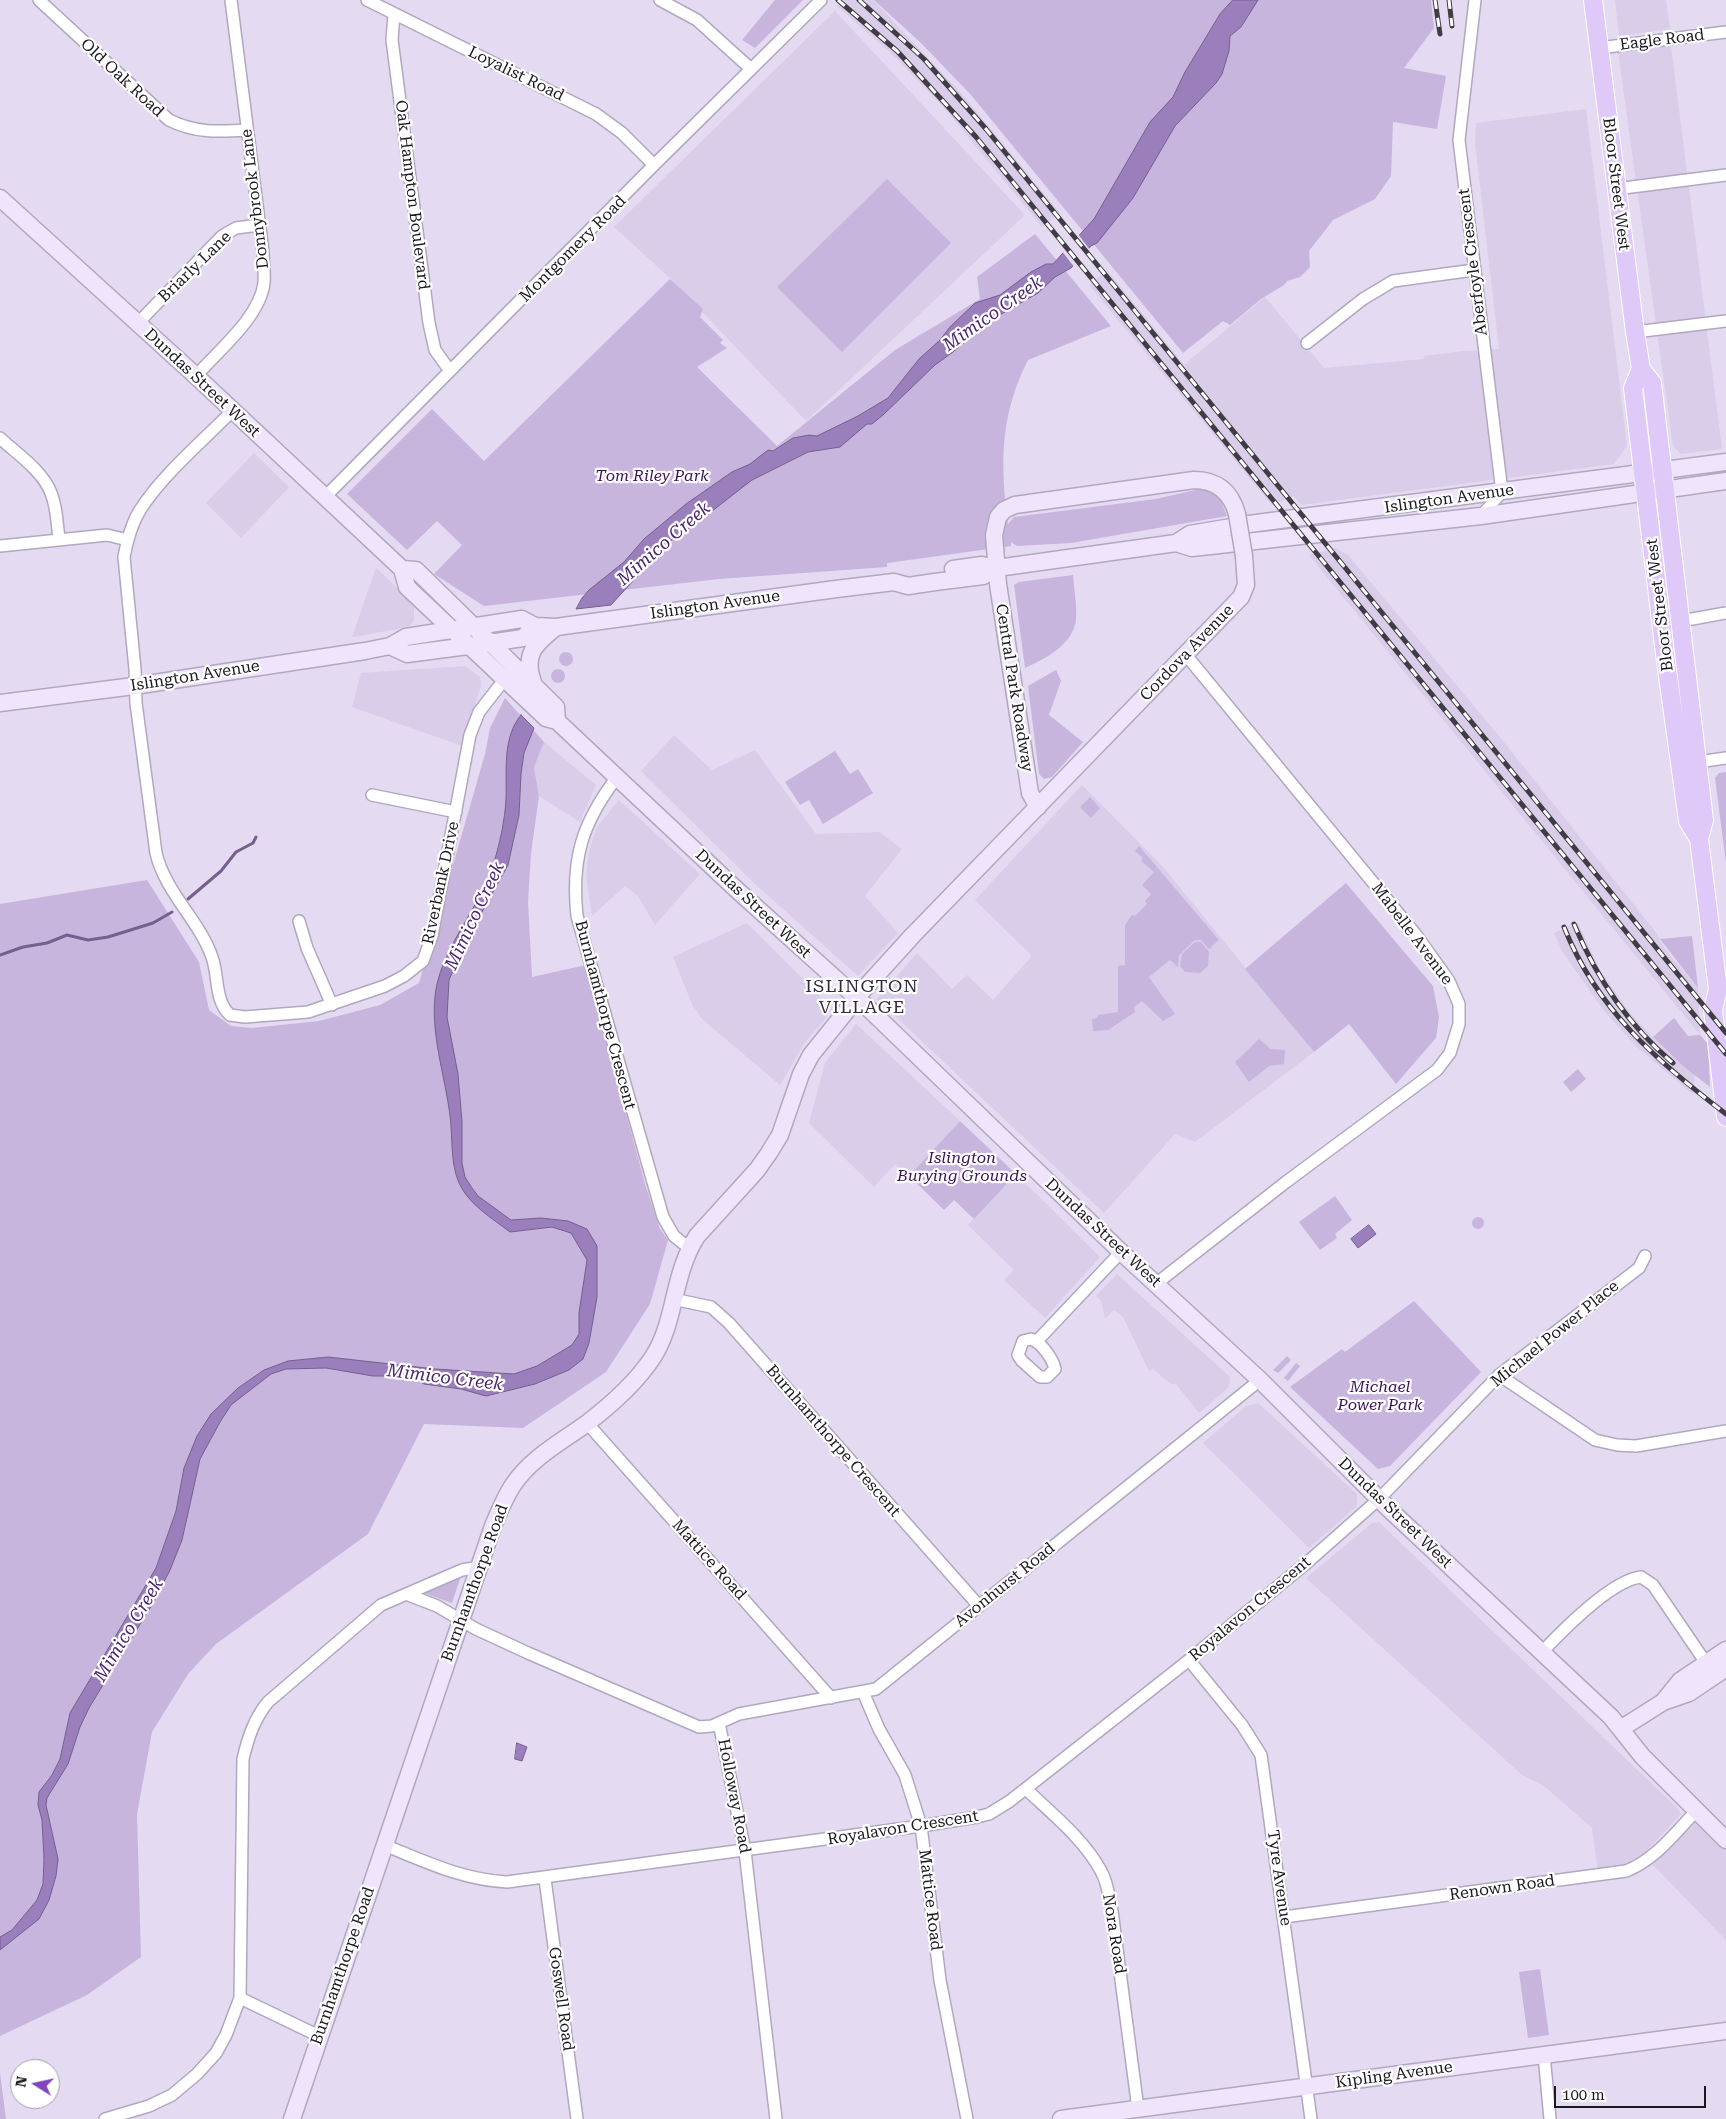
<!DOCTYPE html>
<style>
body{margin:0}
#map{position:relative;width:1726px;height:2119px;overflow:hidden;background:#e4daf1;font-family:"Roboto Serif",serif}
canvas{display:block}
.north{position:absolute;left:10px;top:2059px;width:50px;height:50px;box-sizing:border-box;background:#fff;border:1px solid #a4a3a6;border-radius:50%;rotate:280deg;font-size:14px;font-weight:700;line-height:20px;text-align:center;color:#1b1820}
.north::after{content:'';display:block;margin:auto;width:18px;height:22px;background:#8245bb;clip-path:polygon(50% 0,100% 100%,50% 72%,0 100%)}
.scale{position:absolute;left:1554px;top:2086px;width:152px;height:22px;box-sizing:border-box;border:2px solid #1b1820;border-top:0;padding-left:6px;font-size:15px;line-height:18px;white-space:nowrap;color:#1b1820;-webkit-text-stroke:4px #fff;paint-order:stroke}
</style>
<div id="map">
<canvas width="1726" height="2119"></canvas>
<div class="north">N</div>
<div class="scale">100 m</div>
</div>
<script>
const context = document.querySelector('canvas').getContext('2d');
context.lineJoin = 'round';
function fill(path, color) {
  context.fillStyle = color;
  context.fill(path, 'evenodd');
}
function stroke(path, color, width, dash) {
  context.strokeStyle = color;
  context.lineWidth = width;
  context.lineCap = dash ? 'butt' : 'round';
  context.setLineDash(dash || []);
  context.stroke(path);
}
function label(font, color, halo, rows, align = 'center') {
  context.font = font + ' "Roboto Serif",serif';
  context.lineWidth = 4.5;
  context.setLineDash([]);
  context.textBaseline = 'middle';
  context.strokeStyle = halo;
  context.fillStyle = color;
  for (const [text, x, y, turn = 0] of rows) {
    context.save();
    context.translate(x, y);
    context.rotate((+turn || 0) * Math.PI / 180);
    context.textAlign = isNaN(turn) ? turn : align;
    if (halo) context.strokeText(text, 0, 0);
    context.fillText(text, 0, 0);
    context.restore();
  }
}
fill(new Path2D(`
 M843 0H873L961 93 1060 213 1042 227 946 110 895 57 837 6Z
 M1615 0H1666L1670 29 1619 36Z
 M835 11 1025 215 806 421 671 279 614 227Z
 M1671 46 1722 449 1681 454 1673 446 1618 52Z
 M1586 109 1627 446 1614 464 1301 505 1294 496 1272 505 1089 285 1107 270 1184 365 1265 297 1324 368 1424 359V356L1464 351 1499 349 1475 143 1476 123Z
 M254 453 289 487 241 538 206 503Z
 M1336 548 1348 555 1499 736 1655 931 1664 948 1698 988 1700 1035 1309 555Z
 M376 568 409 599 414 607V620L409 627 352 637Z
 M465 666 480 677 481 686 462 746 352 707 361 673Z
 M674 735 712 770 755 750 816 834 879 832 902 849 865 896 898 933 858 976 753 882 641 771Z
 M544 742 596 785 580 822 539 796 534 766Z
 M1082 785 1164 868 1314 1052 1195 1142 1175 1134 1104 1213 877 999 917 953 952 989 967 975 993 1000 1032 956 975 900Z
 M619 800 700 874 655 925 638 896 625 886 592 916 586 876 589 851 597 827Z
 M747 923 832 1008 826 1018 804 1044 780 1085 702 1019 692 1004 673 957Z
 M1578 923 1600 970 1630 1013 1666 1051 1695 1075 1693 1095 1637 1047 1604 1011 1562 951 1554 933Z
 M856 1024 960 1121 909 1176 895 1164 874 1187 809 1123 825 1063Z
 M1016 1174 1100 1257 1045 1318 1004 1280 1014 1270 968 1225Z
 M1117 1274 1230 1377 1229 1387 1199 1413 1176 1384H1171L1153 1369 1149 1371 1123 1317 1114 1310 1105 1319 1101 1301 1096 1296Z
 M1258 1403 1357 1494V1506L1309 1548 1203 1443 1246 1406Z
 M1379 1522 1677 1808 1681 1814 1638 1860 1598 1872 1592 1828 1543 1785 1522 1775 1306 1578 1372 1523Z
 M1696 1822 1726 1850V1940L1653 1865Z`), '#d9cdea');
fill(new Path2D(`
 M775 0H803L755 48 742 40Z
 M874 0H1431L1434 28 1404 68 1446 76 1437 129 1393 122 1391 176 1375 199 1333 220 1309 251 1310 267 1300 277 1287 281 1284 285 1261 299 1230 325 1223 321 1183 353 971 95 922 44Z
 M887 179 951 243 842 352 777 287Z
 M1035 234 1111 326 1028 360C1000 415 1000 463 1008 524L1014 517 1156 499 1195 490H1208L1220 498 1227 516 1071 543 1017 546 1011 542V546L887 563V567L719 579 484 606 434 574 462 545 437 521 407 550 347 494 432 409 484 461 670 279 703 309 700 317 723 340 720 343 727 348 697 367 777 446 895 350 980 299 977 277Z
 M1073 575C1074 589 1077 605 1076 619 1074 644 1045 659 1025 668L1014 585 1019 582Z
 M559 659a7 7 0 1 1 14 0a7 7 0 1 1-14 0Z
 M551 676a7 7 0 1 1 14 0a7 7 0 1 1-14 0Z
 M1056 670 1061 681 1049 715 1083 742 1052 777 1044 779 1039 774 1028 686Z
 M505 698 544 742 534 767 539 796 531 853 528 902 532 977 586 965 645 1184 660 1229 668 1240 650 1304 606 1372 523 1428 424 1424 368 1534 216 1644 188 1674 152 1732 137 1814 141 1957 87 1995 0 2036V904L147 880 199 962 209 1010 231 1026 252 1028 319 1021 380 1005 419 983 485 754 490 728Z
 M835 751 850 774 858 769 873 793 823 824 809 800 800 805 785 782Z
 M1726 772V863L1715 778 1719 773Z
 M1090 797 1100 808 1091 818 1080 807Z
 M1139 846 1219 940 1209 949 1201 940H1195L1179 955 1178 967 1170 960 1149 977 1175 1014 1163 1021 1142 1001 1134 1007 1135 1012 1108 1030 1093 1031 1092 1019 1097 1018 1098 1015 1118 1012V966L1125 965V925L1132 915 1135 916 1147 904 1145 901 1151 894 1142 885 1154 872 1141 861 1143 858 1135 851Z
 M1346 883 1433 986 1439 1017 1436 1038 1396 1084 1349 1024 1314 1052 1245 969Z
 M1692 936 1698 988 1660 939Z
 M1195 942H1201L1209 952 1208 966 1200 973 1185 972 1180 966 1182 954Z
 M1674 1018 1688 1036 1700 1035 1708 1044 1710 1087 1683 1066 1653 1037Z
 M1259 1039 1271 1049 1285 1050 1284 1064 1269 1066 1249 1082 1235 1062Z
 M1578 1069 1586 1079 1571 1092 1563 1082Z
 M960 1121 1016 1174 974 1219 954 1200 944 1210 909 1176Z
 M1335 1196 1352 1220 1335 1234 1337 1238 1320 1250 1299 1222Z
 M1472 1223a6 6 0 1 1 12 0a6 6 0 1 1-12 0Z
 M1414 1301 1481 1372 1390 1466 1378 1469 1290 1387 1342 1349 1345 1352Z
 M1287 1356 1291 1360 1278 1373 1273 1370Z
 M1296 1363 1300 1366 1288 1381 1284 1378Z
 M463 1570 452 1603 424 1593V1586Z
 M1540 1969 1549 2035 1528 2038 1519 1972Z
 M0 2073 6 2119H0Z`), '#c7b5de');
const water = new Path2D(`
 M1233 0H1258L1241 27 1230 36 1229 51 1222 74 1216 83 1175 126 1133 198 1097 243 1091 246 1071 268 1055 277 1038 293 989 321 953 352 935 365 883 415 872 424H867L840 447 808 452 752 480 703 518 695 521 683 535 667 542 653 553 643 570 611 605 576 609 582 598 589 590 624 562 644 539 686 504 732 472 750 464 768 450 773 451 793 438 809 435 817 436 858 416 888 398 919 359 940 340 950 327 975 303 1000 295 1031 272 1046 264H1053L1094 219 1150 122 1173 97 1185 72 1220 14Z
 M521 715 534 728 524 753 521 774 519 815 508 865 467 939 449 980 447 1017 458 1074 462 1122V1163L465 1177 472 1188 478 1196 511 1220 541 1218 568 1221 587 1229 597 1246V1297L589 1343 583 1359 569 1370 535 1384 486 1396 461 1389 424 1384 412 1376H373L326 1368 286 1369 271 1374 231 1405 220 1422 200 1459 182 1540 170 1570 153 1603 89 1708 80 1727 68 1764 47 1798 46 1805 58 1859 56 1876 49 1900 39 1919 0 1950V1937L12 1930 37 1900 43 1884 44 1859 42 1820 38 1805 39 1792 52 1775 60 1759 70 1713 156 1568 176 1511 184 1468 197 1436 211 1414 238 1388 264 1370 288 1361 328 1357 435 1369 514 1374 537 1366 572 1345 579 1334V1313L587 1260 571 1233 552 1227 510 1232C492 1218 469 1205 459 1183 450 1162 453 1138 450 1116 445 1074 429 1031 436 989 444 944 482 905 494 862 500 843 505 819 506 799 507 771 502 738 521 715Z
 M1369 1225 1376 1234 1358 1248 1351 1239Z
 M517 1743 527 1747 522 1761 515 1759Z`);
fill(water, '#9b7fbc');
stroke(water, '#75608d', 1);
fill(new Path2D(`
 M1078 234 1090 250 1075 268 1061 250Z`), '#e4daf1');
stroke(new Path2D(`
 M188 899 221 871 236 852 253 843 256 837
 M0 955 23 947 47 943 67 935 88 940 108 937 153 923 172 912`), '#75608d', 3);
const street = new Path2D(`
 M39 0 169 120C195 133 218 132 247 130
 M367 0 596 114 622 133 654 165
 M660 0 697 20 751 69
 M1475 0 1459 140 1502 492 1481 516
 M394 14 392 40 429 323 435 350 450 371
 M1599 48 1726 32
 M1616 189 1726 175
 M138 323 222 236 236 228 259 225
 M1635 332 1726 321
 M1307 343 1363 299 1393 281 1474 270
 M196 376C218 351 260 317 264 283 265 273 263 262 263 252L231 0
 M232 411C202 442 164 473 140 510 132 523 127 541 124 557L135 669 136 703 156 853C165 892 199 920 212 957 219 976 214 1000 230 1015L245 1017 308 1012 385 986 404 976 423 961 432 936 470 735 479 712 504 680
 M0 438C16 453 43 471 51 493 57 507 57 524 59 539
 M324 498 654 165 821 0
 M0 546 107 535 128 540
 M1664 642 1681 621 1726 613
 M1691 763 1726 758
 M617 777C582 823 571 859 577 916L663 1217 674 1236 689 1248
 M372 795 456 812
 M299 921 307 948 332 1005
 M1157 1283 1286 1182 1437 1070 1450 1053 1459 1024V1004L1449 981 1417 936 1186 655
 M673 1299 711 1307 729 1323 979 1606
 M1031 1339C1041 1342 1053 1359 1055 1369L1047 1377H1040L1022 1361 1018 1355 1023 1341Z
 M1037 1341 1121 1252
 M1499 1375 1595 1440 1617 1445 1636 1446 1726 1431
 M587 1423 831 1698
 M406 1594 437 1606 476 1629 528 1653 699 1727 712 1726 739 1714 876 1689 1260 1380
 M1542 1652C1562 1631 1612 1580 1641 1577L1653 1585 1706 1663
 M1189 1660 1242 1725 1261 1755 1311 2119
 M863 1692 879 1729 905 1775 921 1826 940 1980 967 2119
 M719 1723 745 1851 776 2119
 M1026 1789C1051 1813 1084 1839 1101 1871 1108 1883 1109 1898 1112 1911L1138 2109
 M384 1845C424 1861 463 1880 507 1882L921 1826 977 1817 989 1814 1010 1801 1189 1660 1310 1560 1379 1499 1499 1375 1639 1268 1645 1256
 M545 1879 577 2119
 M1284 1917 1626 1871C1655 1860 1675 1833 1697 1810
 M240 1998 319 2036
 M1544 2055 1550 2119
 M105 2119 149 2106 172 2095 197 2074 216 2053 226 2035 240 1998 243 1759C248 1738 254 1719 268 1702L381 1605 462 1570 480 1567`);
const secondary = new Path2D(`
 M0 198 196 376 402 569 407 587 546 718 557 721 737 890 868 1008 1121 1252 1260 1380 1390 1510 1611 1717 1642 1756 1726 1840
 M1176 543 1190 534 1249 524 1726 462
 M402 569 416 570 556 707 557 721
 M953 569 982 565 997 568 1176 543 1192 548 1481 516 1726 481
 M390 646 407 654 468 646 523 638 535 626
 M533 682C523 654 535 644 556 627
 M0 703 134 686 365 651 390 646 406 637 522 619 535 626 556 627 836 589 894 582 908 586 935 582 983 576 997 568
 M1038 807 1030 793 998 584 994 535 998 517 1004 510 1015 505 1194 480C1217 480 1231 492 1237 514
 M1663 1702 1680 1681 1726 1650
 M1622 1728 1663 1702 1689 1693 1726 1668
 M292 2119 493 1526C499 1512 505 1497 513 1485 531 1458 561 1442 586 1424 611 1405 636 1383 653 1357 676 1322 672 1275 697 1236L757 1170 769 1153 780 1135 801 1074 811 1055 864 989 913 935 1241 597 1246 585 1244 556
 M1061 2119 1726 2031`);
const primary = new Path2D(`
 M1593 0 1635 332 1641 369 1652 383 1704 820 1699 839 1718 989 1713 1010 1726 1117
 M1641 369 1633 388 1666 662 1688 821 1699 839`);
stroke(street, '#b1a8be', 14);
stroke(secondary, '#b1a8be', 19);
stroke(primary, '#fff', 20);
stroke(street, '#fff', 11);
stroke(secondary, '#efe4fc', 16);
stroke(primary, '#dfc9f8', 18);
const rail = new Path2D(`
 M838 0 897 51 976 137 1726 1054
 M859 0 924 59 986 129 1726 1033
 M1435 0 1440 34
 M1449 0 1452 26
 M1574 924C1596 977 1629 1026 1673 1063
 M1564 927C1597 1010 1658 1062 1726 1114`);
stroke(rail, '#403c46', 5);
stroke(rail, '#fff', 3, [9]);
const secondaryBridge = new Path2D(`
 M1237 514 1244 556`);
stroke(secondaryBridge, '#b1a8be', 19, []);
stroke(secondaryBridge, '#efe4fc', 16);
label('16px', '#1b1820', '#fff', [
 ["Eagle Road",1662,40,-7],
 ["Loyalist Road",516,74,26],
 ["Old Oak Road",122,78,43],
 ["Bloor Street West",1616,184,83],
 ["Oak Hampton Boulevard",412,195,83],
 ["Donnybrook Lane",255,199,-97],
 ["Montgomery Road",573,249,-45],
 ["Aberfoyle Crescent",1473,262,-97],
 ["Briarly Lane",195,267,-44],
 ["Dundas Street West",202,383,43],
 ["Islington Avenue",1449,499,-8],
 ["Islington Avenue",715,605,-8],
 ["Bloor Street West",1660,605,-97],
 ["Cordova Avenue",1187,653,-46],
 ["Islington Avenue",195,676,-9],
 ["Central Park Roadway",1014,688,81],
 ["Riverbank Drive",441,883,-78],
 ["Dundas Street West",753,904,43],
 ["Mabelle Avenue",1412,934,53],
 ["Burnhamthorpe Crescent",605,1015,75],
 ["Dundas Street West",1103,1233,43],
 ["Michael Power Place",1555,1334,-39],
 ["Burnhamthorpe Crescent",833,1441,49],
 ["Dundas Street West",1395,1513,44],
 ["Mattice Road",709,1560,48],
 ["Burnhamthorpe Road",475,1583,-70],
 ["Avonhurst Road",1005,1585,-39],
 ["Royalavon Crescent",1250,1609,-40],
 ["Holloway Road",734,1796,79],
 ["Royalavon Crescent",903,1828,-9],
 ["Tyre Avenue",1279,1878,82],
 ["Renown Road",1502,1888,-8],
 ["Mattice Road",930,1900,83],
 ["Nora Road",1114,1934,81],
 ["Burnhamthorpe Road",343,1966,-71],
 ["Goswell Road",561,1999,82],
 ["Kipling Avenue",1394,2075,-8]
]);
label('italic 16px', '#3b125c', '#fff', [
 ["Tom Riley Park",652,476],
 ["Islington",962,1158],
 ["Burying Grounds",962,1176],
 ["Michael",1380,1387],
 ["Power Park",1380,1405]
]);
label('italic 18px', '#4b256f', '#fff', [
 ["Mimico Creek",993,314,-35],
 ["Mimico Creek",664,544,-41],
 ["Mimico Creek",475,916,-65],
 ["Mimico Creek",445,1378,7],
 ["Mimico Creek",129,1630,-59]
]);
context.letterSpacing = '1px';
label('18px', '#322a3c', '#fff', [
 ["ISLINGTON",862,987],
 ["VILLAGE",862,1008]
]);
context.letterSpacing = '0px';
</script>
